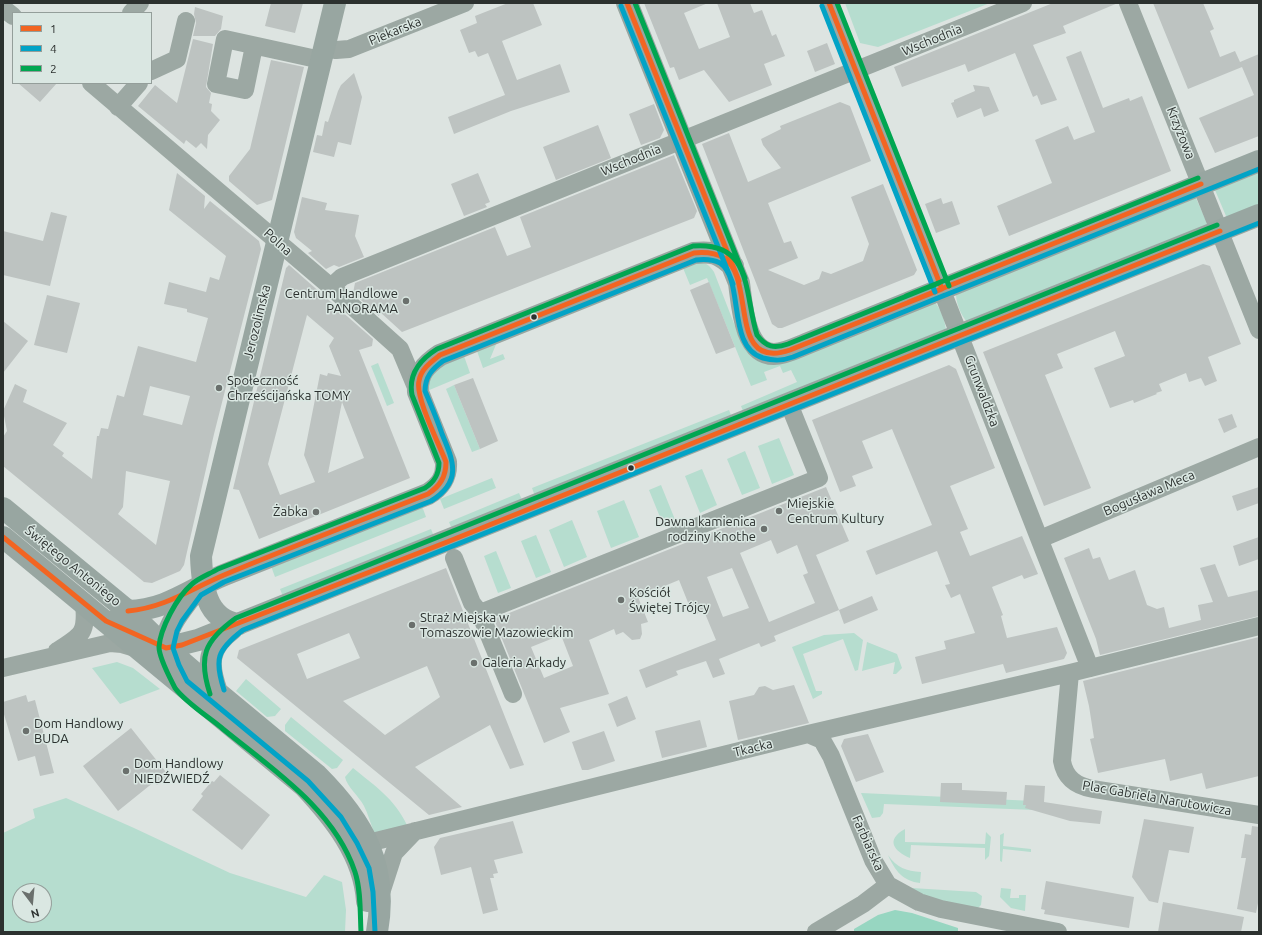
<!DOCTYPE html>
<meta charset="utf-8">
<style>
body{margin:0}
#map{position:relative;width:1262px;height:935px;overflow:hidden;background:#dde4e1;font-family:Ubuntu,sans-serif}
canvas{display:block}
.frame{position:absolute;inset:0;border:4px solid #2c312f;pointer-events:none}
.legend{position:absolute;left:12px;top:12px;width:140px;height:72px;box-sizing:border-box;background:#dae7e2;border:1px solid #949e9a;margin:0;padding:5px 7px;list-style:none;font-size:12px;color:#2c312f}
.legend li{display:flex;align-items:center;gap:8px;height:20px}
.legend b{width:20px;border:1px solid #949e9a}
.north{position:absolute;left:12px;top:883px;width:40px;height:40px;box-sizing:border-box;background:#dae7e2;border:1px solid #949e9a;border-radius:50%;rotate:164deg;font-size:11px;font-weight:700;line-height:16px;text-align:center;color:#2c312f}
.north::after{content:'';display:block;margin:auto;width:14px;height:18px;background:#6a706d;clip-path:polygon(50% 0,100% 100%,50% 72%,0 100%)}
</style>
<div id="map">
<canvas width="1262" height="935"></canvas>
<div class="frame"></div>
<ul class="legend">
<li><b style="height:5px;background:#f26522"></b>1</li>
<li><b style="height:5px;background:#02a3c6"></b>4</li>
<li><b style="height:5px;background:#00a651"></b>2</li>
</ul>
<div class="north">N</div>
</div>
<script>
const context = document.querySelector('canvas').getContext('2d');
context.lineJoin = 'round';
function fill(path, color) {
  context.fillStyle = color;
  context.fill(path, 'evenodd');
}
function stroke(path, color, width, dash) {
  context.strokeStyle = color;
  context.lineWidth = width;
  context.lineCap = dash ? 'butt' : 'round';
  context.setLineDash(dash || []);
  context.stroke(path);
}
function label(font, color, halo, rows, align = 'center') {
  context.font = font + ' Ubuntu,sans-serif';
  context.lineWidth = 3;
  context.setLineDash([]);
  context.textBaseline = 'middle';
  context.strokeStyle = halo;
  context.fillStyle = color;
  for (const [text, x, y, turn = 0] of rows) {
    context.save();
    context.translate(x, y);
    context.rotate((+turn || 0) * Math.PI / 180);
    context.textAlign = isNaN(turn) ? turn : align;
    if (halo) context.strokeText(text, 0, 0);
    context.fillText(text, 0, 0);
    context.restore();
  }
}
fill(new Path2D(`
 M845 3H990L878 47 860 43Z
 M1259 166V210L1230 219 1226 216 1215 190Z
 M1196 198 1207 223 1202 233 968 323C961 316 955 301 956 291Z
 M697 262C706 262 709 265 714 272L740 339 754 356 933 300C940 307 946 322 946 332L745 416 741 406 797 382 791 370 783 373 780 366 764 372 767 380 751 386 707 278 690 285 683 268Z
 M497 342 490 359 503 354 505 359 483 368 477 351Z
 M464 356 470 373 427 391C428 367 445 364 464 356Z
 M378 363 394 403 387 406 371 366Z
 M454 385 480 449 472 452 446 389Z
 M729 410 733 420 536 499 532 488Z
 M779 438 794 475 772 484 758 446Z
 M745 451 760 488 742 495 727 459Z
 M702 469 717 505 700 513 685 476Z
 M492 478 496 488 444 509 440 499Z
 M661 485 676 522 664 527 649 490Z
 M519 493 524 504 453 532 449 522Z
 M624 500 639 537 611 548 597 511Z
 M422 506 426 517 275 577 271 566Z
 M572 520 587 557 564 567 549 530Z
 M431 529 435 539 284 599 280 589Z
 M536 535 551 572 536 578 521 541Z
 M496 551 511 588 498 593 484 556Z
 M854 633 863 640 858 670 855 671 843 639 803 654 816 691H822V694L813 699 792 647 824 635Z
 M867 642 897 654 902 668 896 674H893L895 662 862 671Z
 M117 662 133 668 160 689 120 704 92 668Z
 M246 679 281 709 275 716 267 717 236 691Z
 M291 717 343 760 337 768 332 769 285 731V725Z
 M353 768C375 786 394 798 407 825L374 833C371 824 368 814 364 806 359 796 347 787 345 777Z
 M861 793 1034 801 1035 810 884 804 883 813 880 817 872 818Z
 M66 798 134 828 230 873 306 897 324 875 342 882 346 910 345 932H3V833L35 818 33 809ZM20 891H44V915H20Z
 M905 829V842L985 844 986 832 991 837 989 856 985 860V848L911 845 910 858C894 851 885 840 905 829Z
 M1004 833 1003 846 1031 849V852L1003 849 1002 862 1000 861V835Z
 M888 855C897 868 906 871 921 872L920 883C903 881 895 871 888 855Z
 M912 888 976 892 982 896 981 905 977 909 922 896Z
 M1001 888 1011 889 1010 898H1019V895H1026L1025 911 1011 908 1000 897Z`), '#b6ddcf');
fill(new Path2D(`
 M895 910 912 913 958 928V932H854V929L878 915Z`), '#97d6c1');
fill(new Path2D(`
 M271 3H303L295 33 265 26Z
 M508 3H533L542 25 502 41 517 80 560 64 570 92 511 111 454 134 448 117 505 95 488 53 478 57 475 51 469 53 460 30 477 23 475 16Z
 M644 3H708L684 13 699 49 730 37 717 3H750L754 13 762 10 772 36 776 34 785 56 764 64 772 85 729 102 704 70 679 80 674 67 670 68Z
 M1053 3H1118L1063 26 1066 33 1033 45 1057 100 1041 105 1037 95 1033 97 1015 53 968 72 965 64 902 87 894 67Z
 M1153 3H1203L1214 29 1210 31 1220 57 1235 51 1240 62 1259 54V136L1215 153 1199 118 1254 95 1242 67 1188 89Z
 M195 7 223 16 221 29 215 36H193L196 23 194 14Z
 M193 39 213 44 206 87 211 93 209 103 212 104 211 111 220 120 208 135 207 149 201 143 196 148 186 140 184 144 138 106 155 85 177 103Z
 M827 43 835 64 815 72 807 51Z
 M1081 51 1103 108 1129 98 1130 101 1142 96 1171 171 1009 236 997 206 1052 183 1035 140 1068 126 1074 140 1095 132 1066 57Z
 M271 60 304 67 272 200 257 205 229 181V176L250 149Z
 M354 73 362 97 351 145 338 142 334 157 313 152 317 135 322 136 325 121 328 122 338 91 341 85Z
 M18 83H57L40 102Z
 M973 85 989 87 999 111 984 117 981 108 957 118 951 103 954 102V100L975 91Z
 M840 102 850 106 871 161 768 203 784 243 791 241 798 258 768 270 804 285 819 279 822 271 831 274 863 261 869 244 851 197 883 184 917 270 914 275 782 328H778L772 324 702 144 729 133 748 182 781 168 763 145 761 139 781 129 780 126Z
 M654 104 664 130 660 138 641 145 629 114Z
 M598 125 611 158 556 180 543 147Z
 M674 155 697 211 694 218 402 332 380 312 379 316 353 293 355 283 495 227 507 256 531 247 520 217Z
 M177 173 205 196 204 209 210 201 259 241 261 249 214 434 184 565 180 571 152 583 144 582 3 466V437L7 431 3 411 15 384 27 390 23 402 67 423 53 445 64 453 62 456 92 479 97 436H99L101 428 108 429 117 395 124 397 138 346 196 362 208 318 187 312V309L164 304 169 282 206 292 210 277 219 280 226 256 169 210ZM150 386 190 396 182 425 143 415ZM126 471 170 481 156 545 118 514 123 507Z
 M478 173 490 202 485 204 487 207 464 216 451 184Z
 M302 197 327 203 325 210 359 215 355 236 364 257 339 267 334 265 326 269 308 253 312 251 296 238 294 232Z
 M941 198 943 204 952 201 960 224 936 233 925 204Z
 M51 212 67 216 50 286 3 275V231L43 241Z
 M1203 264 1210 266 1241 344 1208 357 1217 381 1205 386 1201 378 1189 382 1186 373 1159 384 1162 391 1156 393 1157 394 1134 403 1133 400 1110 408 1094 368 1125 356 1115 331 1057 354 1063 368 1045 375 1091 488 1044 506 983 352Z
 M289 265 373 339 372 346 359 350 410 478 259 539 239 490 233 489 286 268ZM307 315 334 338 329 346 341 376 328 373 327 376 320 374 304 455 315 482 280 495 268 464ZM342 402 364 458 328 473Z
 M709 282 735 347 716 354 690 290Z
 M47 295 80 303 67 353 34 345Z
 M3 321 28 341 3 373Z
 M949 365 956 369 995 468 950 486 968 529 960 532 970 556 1022 536 1038 574 1024 579 1022 575 992 587 1003 615 1001 616 1007 638 1057 627 1067 653 1064 659 1006 673 1003 664 922 684 915 657 946 649 944 641 975 633 960 594 951 598 945 585 950 584 937 551 876 575 866 551 932 525 892 429 862 441 873 468 852 476 856 486 840 492 812 420Z
 M473 378 498 441 480 449 454 385Z
 M1232 414 1237 427 1224 433 1218 419Z
 M826 487 849 541 816 555 839 610 774 636 776 641 761 647 759 643 719 659 725 674 713 678 706 661 676 671 678 675 646 688 639 670 716 640 704 611 693 615 679 580 638 597 648 622 641 624 642 634 640 639 632 640 623 632 616 635 614 629 589 640 609 694 560 708 570 732 544 743 494 619ZM771 540 777 554 797 545 808 573 803 575 815 603 769 622 740 553ZM732 568 749 608 723 617 707 577ZM561 635 573 666 544 678 531 647Z
 M1259 487V503L1237 511 1232 496Z
 M1259 537V559L1239 566 1233 546Z
 M1089 548 1093 559 1100 557 1109 580 1135 570 1147 605 1157 609 1164 607 1169 628 1201 620 1198 605 1213 602 1200 568 1215 564 1228 597 1259 590V616L1100 655 1096 639 1064 558Z
 M446 568 524 765 510 769 490 725 415 767 462 807 429 815 237 658 239 650ZM349 633 360 658 307 679 297 654ZM427 666 440 697 385 735 343 701Z
 M872 596 878 610 844 624 839 610Z
 M1259 637V776L1206 789 1202 773 1170 781 1165 759 1098 773 1090 739 1094 738 1089 706 1083 681Z
 M794 685 809 723 738 740 729 701 754 695 759 687 765 686 773 690Z
 M26 695 28 702 35 700 54 773 40 776 35 756 18 761 3 711V702Z
 M627 696 636 719 617 727 608 704Z
 M700 720 707 747 662 758 655 731Z
 M131 728 169 776 157 785 154 782 118 811 83 766Z
 M604 731 615 761 588 770H582L572 742Z
 M868 734 884 772 856 782 841 746 844 739Z
 M220 775 270 815 242 850 192 810 203 796 201 794 212 781 214 782Z
 M941 783H962V790L1007 792 1006 805 940 802Z
 M1025 785 1045 786 1044 802 1102 811 1100 824 1070 821 1025 808 1026 805H1023Z
 M1144 819 1194 827 1189 853 1169 850 1158 903 1149 901 1132 877Z
 M513 821 523 853 494 860 498 873 493 874 494 878H490L498 910 483 914 471 867 441 875 434 847 440 838Z
 M1252 826 1259 827V898L1256 913 1237 909 1246 858H1241L1245 834 1251 835Z
 M1046 881 1134 897 1129 928 1044 914 1045 910 1041 909Z
 M1163 902 1244 917 1241 932H1158Z`), '#bdc3c1');
stroke(new Path2D(`
 M829 3 1090 668
 M1128 3 1259 330
 M3 8 13 16
 M131 13 140 3
 M254 46 245 90 216 84 225 39 321 60
 M323 48 336 50 349 49 465 3
 M151 71 177 59 186 21
 M91 83 331 287 400 349 418 392
 M118 107 139 83
 M331 287 342 277 1023 3
 M1040 539 1259 447
 M454 558 472 603 480 613 513 694
 M480 613 819 478 789 404
 M57 651C83 635 87 633 84 602
 M3 668 110 643 122 644 139 649
 M1070 673 1062 761C1065 778 1076 786 1093 789L1259 815
 M808 734 822 740 831 756 873 860 888 885 919 902 941 909 1058 932
 M368 843 808 734 1070 673 1259 626
 M381 893 394 853 415 831
 M816 932 863 904 888 885`), '#9ca8a3', 18);
stroke(new Path2D(`
 M627 3 739 283C742 304 744 354 774 354 785 354 796 348 806 344L1259 161
 M3 508 128 611 166 648 217 692 317 775C363 821 389 865 377 932
 M3 537 304 786C334 818 364 855 367 901
 M128 611C167 610 190 589 224 575 292 548 360 521 428 494 441 486 447 477 446 462L418 392C417 374 425 365 440 355L694 253C713 251 718 253 733 266
 M106 621 139 637 166 648 198 640 1259 215
 M239 624C205 620 202 584 201 556L335 3
 M170 659C169 656 166 651 166 647 165 626 183 608 194 592
 M217 692C207 664 207 648 232 629`), '#98a6a1', 22);
stroke(new Path2D(`
 M627 3 739 281
 M829 3 942 289
 M909 302 1201 184
 M3 537 106 621 166 648 182 645 447 542 1220 231
 M128 611C164 608 191 589 224 575 291 547 360 521 428 494 440 486 446 477 446 462 439 444 415 397 419 381 421 369 431 362 440 355L694 253C704 252 714 252 724 258 756 278 727 372 790 350L942 289`), '#f26522', 5);
stroke(new Path2D(`
 M621 6 733 284
 M822 6 935 292
 M913 308 1259 169
 M224 690C214 659 217 650 243 630L1259 223
 M375 932 373 892 369 868 357 843 341 817 308 781 187 681 179 665 173 648 177 631 182 621 201 595 224 582 431 501C462 482 454 462 442 434 437 419 431 405 425 391 425 377 432 369 443 361L696 260C704 259 712 259 720 263 745 280 726 347 763 358 774 361 782 361 793 357L945 295`), '#02a3c6', 5);
stroke(new Path2D(`
 M635 3 745 278
 M837 3 949 286
 M906 296 1198 178
 M210 694C198 657 204 641 236 618L1217 225
 M361 932C360 913 361 890 355 872 334 809 272 769 223 729 209 717 186 703 175 688 170 678 159 658 159 647 160 629 177 597 191 585 198 578 210 574 218 569L425 488C434 482 439 475 439 463L412 395C408 374 421 359 437 349L693 246C753 241 744 294 757 335 766 347 774 349 788 344L939 283`), '#00a651', 5);
for (const [x, y, r, color] of [
 [406,301,4,"#6a706d"],
 [534,317,3.5,"#2c312f"],
 [219,388,4,"#6a706d"],
 [631,468,3.5,"#2c312f"],
 [779,511,4,"#6a706d"],
 [316,512,4,"#6a706d"],
 [764,529,4,"#6a706d"],
 [621,600,4,"#6a706d"],
 [412,625,4,"#6a706d"],
 [474,663,4,"#6a706d"],
 [26,731,4,"#6a706d"],
 [126,771,4,"#6a706d"]
]) {
  const dot = new Path2D();
  dot.arc(x, y, r, 0, 2 * Math.PI);
  context.fillStyle = color;
  context.fill(dot);
  stroke(dot, '#dae7e2', 1.5);
}
label('13px', '#2c312f', '#dae7e2', [
 ["Piekarska",395,31,-22],
 ["Wschodnia",932,40,-22],
 ["Krzyżowa",1181,133,68],
 ["Wschodnia",631,160,-22],
 ["Polna",278,242,42],
 ["Jerozolimska",257,322,-76],
 ["Grunwaldzka",982,391,69],
 ["Bogusława Meca",1149,493,-23],
 ["Świętego Antoniego",73,566,39],
 ["Tkacka",753,748,-14],
 ["Plac Gabriela Narutowicza",1157,798,10],
 ["Farbiarska",868,843,66]
]);
label('13px', '#2c312f', '#dae7e2', [
 ["Centrum Handlowe",398,294,"right"],
 ["PANORAMA",398,309,"right"],
 ["Społeczność",227,381],
 ["Chrześcijańska TOMY",227,396],
 ["Miejskie",787,504],
 ["Centrum Kultury",787,519],
 ["Żabka",308,512,"right"],
 ["Dawna kamienica",756,522,"right"],
 ["rodziny Knothe",756,537,"right"],
 ["Kościół",629,593],
 ["Świętej Trójcy",629,608],
 ["Straż Miejska w",420,618],
 ["Tomaszowie Mazowieckim",420,633],
 ["Galeria Arkady",482,663],
 ["Dom Handlowy",34,724],
 ["BUDA",34,739],
 ["Dom Handlowy",134,764],
 ["NIEDŹWIEDŹ",134,779]
], 'left');
</script>
